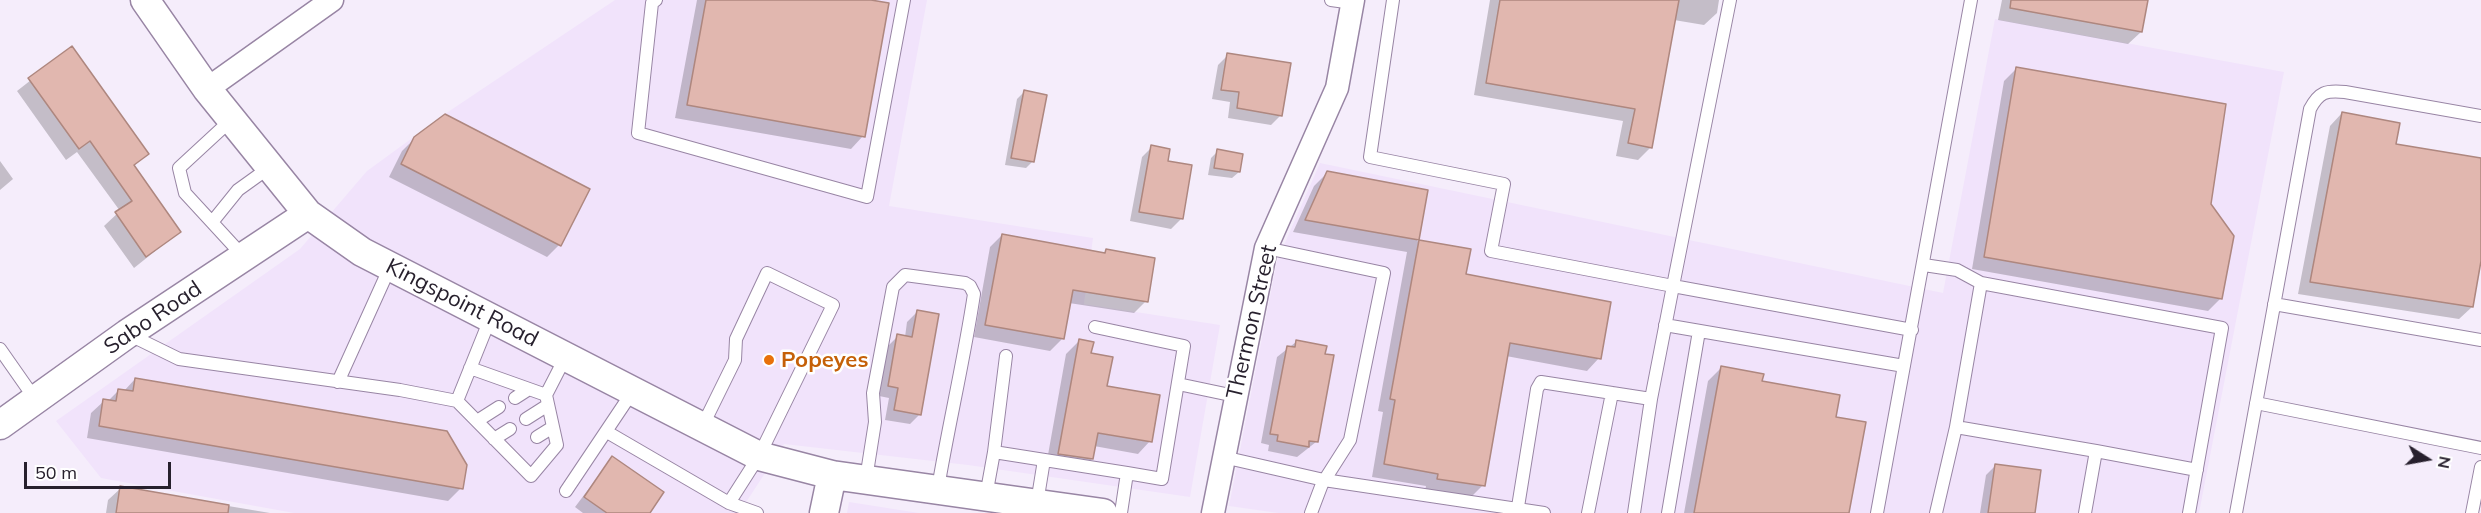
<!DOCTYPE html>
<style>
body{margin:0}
#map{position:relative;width:2481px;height:513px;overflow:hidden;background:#f5edfb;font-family:Mulish,sans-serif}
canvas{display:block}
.north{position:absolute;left:2397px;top:429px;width:60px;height:60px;-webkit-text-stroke:4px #fff;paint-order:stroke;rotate:101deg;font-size:16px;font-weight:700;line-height:24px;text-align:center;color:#27202d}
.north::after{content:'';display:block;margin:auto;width:21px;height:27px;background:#27202d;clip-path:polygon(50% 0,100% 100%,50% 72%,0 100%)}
.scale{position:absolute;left:24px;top:462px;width:147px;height:27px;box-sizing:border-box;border:3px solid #27202d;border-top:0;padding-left:8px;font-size:18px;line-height:21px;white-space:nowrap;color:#27202d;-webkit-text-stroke:4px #fff;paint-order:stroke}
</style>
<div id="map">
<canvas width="2481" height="513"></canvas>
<div class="north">N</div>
<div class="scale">50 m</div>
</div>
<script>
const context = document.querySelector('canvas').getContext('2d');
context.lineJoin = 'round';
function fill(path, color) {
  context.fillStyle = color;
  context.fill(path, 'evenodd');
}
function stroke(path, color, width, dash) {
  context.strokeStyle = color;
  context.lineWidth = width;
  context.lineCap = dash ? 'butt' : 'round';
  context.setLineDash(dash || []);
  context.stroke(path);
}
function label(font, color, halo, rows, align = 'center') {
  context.font = font + ' Mulish,sans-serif';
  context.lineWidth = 5;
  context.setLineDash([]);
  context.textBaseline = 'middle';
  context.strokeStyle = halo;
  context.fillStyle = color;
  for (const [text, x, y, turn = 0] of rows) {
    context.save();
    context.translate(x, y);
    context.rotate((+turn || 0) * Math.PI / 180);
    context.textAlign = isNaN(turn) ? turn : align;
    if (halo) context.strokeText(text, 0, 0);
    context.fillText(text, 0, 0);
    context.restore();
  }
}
fill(new Path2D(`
 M615 0H927L889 206 1093 238 1084 304 1220 325 1190 497 968 465 784 444 739 513H294L101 478 56 421 300 249 367 171 448 112Z
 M1995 19 2284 72 2199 513H1278L1229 506 1277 261 1320 163 1943 293Z
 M849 502 919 513H847Z`), '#f1e3fb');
fill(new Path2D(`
 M697 0H863V136L851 149 675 118Z
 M1490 0H1719L1717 13 1704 25 1674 20 1651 147 1638 160 1616 156 1623 121 1474 95Z
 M2002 0H2147L2141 32 2128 44 1998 20Z
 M72 48 147 153 133 167 179 232 134 268 104 226 120 211 77 152 66 160 17 91Z
 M1228 55 1281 115 1271 125 1228 118 1230 102 1212 99 1218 65Z
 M2017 68 2210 204 2221 298 2208 311 1972 269 2004 81Z
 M1024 92 1033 161 1026 168 1005 165 1017 99Z
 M2342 113 2394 145 2481 159V252L2472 307 2459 319 2298 294 2330 126Z
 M415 138 559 245 547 257 389 177 402 151Z
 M1152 147 1166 162 1181 219 1171 229 1130 221 1142 157Z
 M1218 151 1239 172 1232 178 1208 175 1211 158Z
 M0 161 13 179 0 190Z
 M1327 173 1426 191 1417 241 1469 250 1465 276 1599 358 1587 371 1506 356 1483 485 1470 498 1425 491 1426 486 1372 477 1383 412 1378 411 1407 252 1293 232 1314 186Z
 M1002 235 1103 254 1106 251 1146 301 1134 313 1069 303 1062 339 1050 351 974 337 990 247Z
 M917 312 920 414 910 424 885 420 889 398 879 396 888 346 898 336 905 337 907 322Z
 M1079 341 1090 354 1105 387 1150 441 1138 454 1094 446 1092 459 1079 471 1046 466 1066 354Z
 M1296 342 1316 442 1297 457 1268 451 1269 445 1261 443 1277 357Z
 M1721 368 1761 382 1834 418 1848 513H1684L1708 381Z
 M135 379 461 488 448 501 87 438 91 413 104 401H108L118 391H124Z
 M612 458 648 513H583L575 507Z
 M1996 465 2033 513H1980L1986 475Z
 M121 488 270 513H106L108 500Z`), '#0003');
const building = new Path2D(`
 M706 0H871L889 3 865 137 687 105Z
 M1500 0H1679L1652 148 1628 143 1635 109 1486 83Z
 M2011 0H2148L2142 32 2010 8Z
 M72 46 149 154 134 165 181 232 146 257 115 212 132 201 90 141 79 149 28 78Z
 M1227 53 1291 63 1282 116 1237 108 1239 92 1221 90Z
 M2016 67 2226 104 2211 204 2234 236 2222 299 1984 257Z
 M1024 90 1047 95 1034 162 1011 158Z
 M2342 112 2400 123 2396 144 2481 158V261L2473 307 2310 282Z
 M445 114 590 189 561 246 401 164 414 137Z
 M1151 145 1170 149 1168 161 1192 165 1183 219 1139 212Z
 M1217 149 1243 154 1240 172 1214 168Z
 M1327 171 1428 190 1419 240 1305 220Z
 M1002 234 1105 253 1106 249 1155 258 1148 302 1073 290 1064 339 985 325Z
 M1419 240 1471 249 1466 274 1611 302 1601 359 1510 343 1485 486 1437 479 1438 474 1384 464 1395 400 1390 399Z
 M917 310 939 314 921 415 894 410 898 388 888 386 897 334 912 337Z
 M1079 339 1094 342 1091 353 1113 357 1107 386 1160 395 1152 442 1098 433 1093 459 1058 454Z
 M1296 340 1327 346 1325 354 1334 355 1318 442 1309 441V447L1277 441 1278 435 1270 434 1287 346 1295 347Z
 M1721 366 1764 374 1762 381 1840 395 1836 417 1866 422 1849 513H1694Z
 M135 378 447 431 467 465 463 489 99 426 103 399 116 401 118 389 133 391Z
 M612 456 664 492 650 513H607L584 497Z
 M1995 464 2041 470 2035 513H1988Z
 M120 486 229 505 228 513H116Z`);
fill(building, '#e1b7af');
stroke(building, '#ae877f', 1.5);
const service = new Path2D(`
 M656 0 652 3 638 133 867 197 904 0
 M1331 0 1353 3
 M1393 0 1370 157 1504 184 1491 251 1673 286 1651 399 1634 513
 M1730 0 1673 286 1912 330
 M231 120 179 168 185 193 243 256
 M213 221 238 190 270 167
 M1266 248 1384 273 1350 440 1322 484 1311 513
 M1924 265 1957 270 1981 283 2222 328 2189 513
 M2274 304 2481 340
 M1665 325 1904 366
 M1095 327 1184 346 1162 479 1127 473 1121 513
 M130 335 179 359 400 390 457 401 490 319
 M0 349 35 399
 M1006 356 994 452 1127 473
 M470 368 546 395 566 356
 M338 382 390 267
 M1178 384 1235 396
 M515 398 529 389
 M457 401 531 476 557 445 546 395
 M2256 403 2481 448
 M526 419 548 405
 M477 421 499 407
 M702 427 735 360 736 339 767 273 833 305 759 456 729 503
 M1956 427 2096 451 2085 513
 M607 432 729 503 757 513
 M537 437 553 427
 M494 439 510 429
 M2096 451 2197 470
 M1223 457 1324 480 1544 513
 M866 479 875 422 873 393 893 287 905 275 965 283 970 286 974 294C964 360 949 423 938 488
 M566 491 633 391
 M986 496 994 452
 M1037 503 1044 460
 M1517 513 1537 389 1541 382 1651 399
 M1588 513 1612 393
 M1668 513 1699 331
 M1877 513 1971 0
 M1936 513 1956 427 1981 283
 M2236 513 2310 109C2319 92 2326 90 2345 92L2481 116
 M2472 513 2481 467`);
const minor = new Path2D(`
 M207 89 332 0
 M1213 513 1266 248 1337 88 1353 0`);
const tertiary = new Path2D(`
 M145 0 207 89 308 214 362 252 759 456 832 475 1103 513
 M0 425 127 334 308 214
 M824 513 832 475`);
stroke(service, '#9885a4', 14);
stroke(minor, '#9885a4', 25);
stroke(tertiary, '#9885a4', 31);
stroke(service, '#fff', 12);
stroke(minor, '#fff', 22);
stroke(tertiary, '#fff', 28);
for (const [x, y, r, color] of [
 [769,360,6,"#e8710a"]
]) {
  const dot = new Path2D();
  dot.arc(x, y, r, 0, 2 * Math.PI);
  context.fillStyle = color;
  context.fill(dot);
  stroke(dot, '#fff', 2);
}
label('22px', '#27202d', '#fff', [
 ["Kingspoint Road",462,303,27],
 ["Sabo Road",153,318,-34],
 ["Thermon Street",1252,322,-77]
]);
label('bold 22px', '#c56008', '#fff', [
 ["Popeyes",781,360]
], 'left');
</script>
